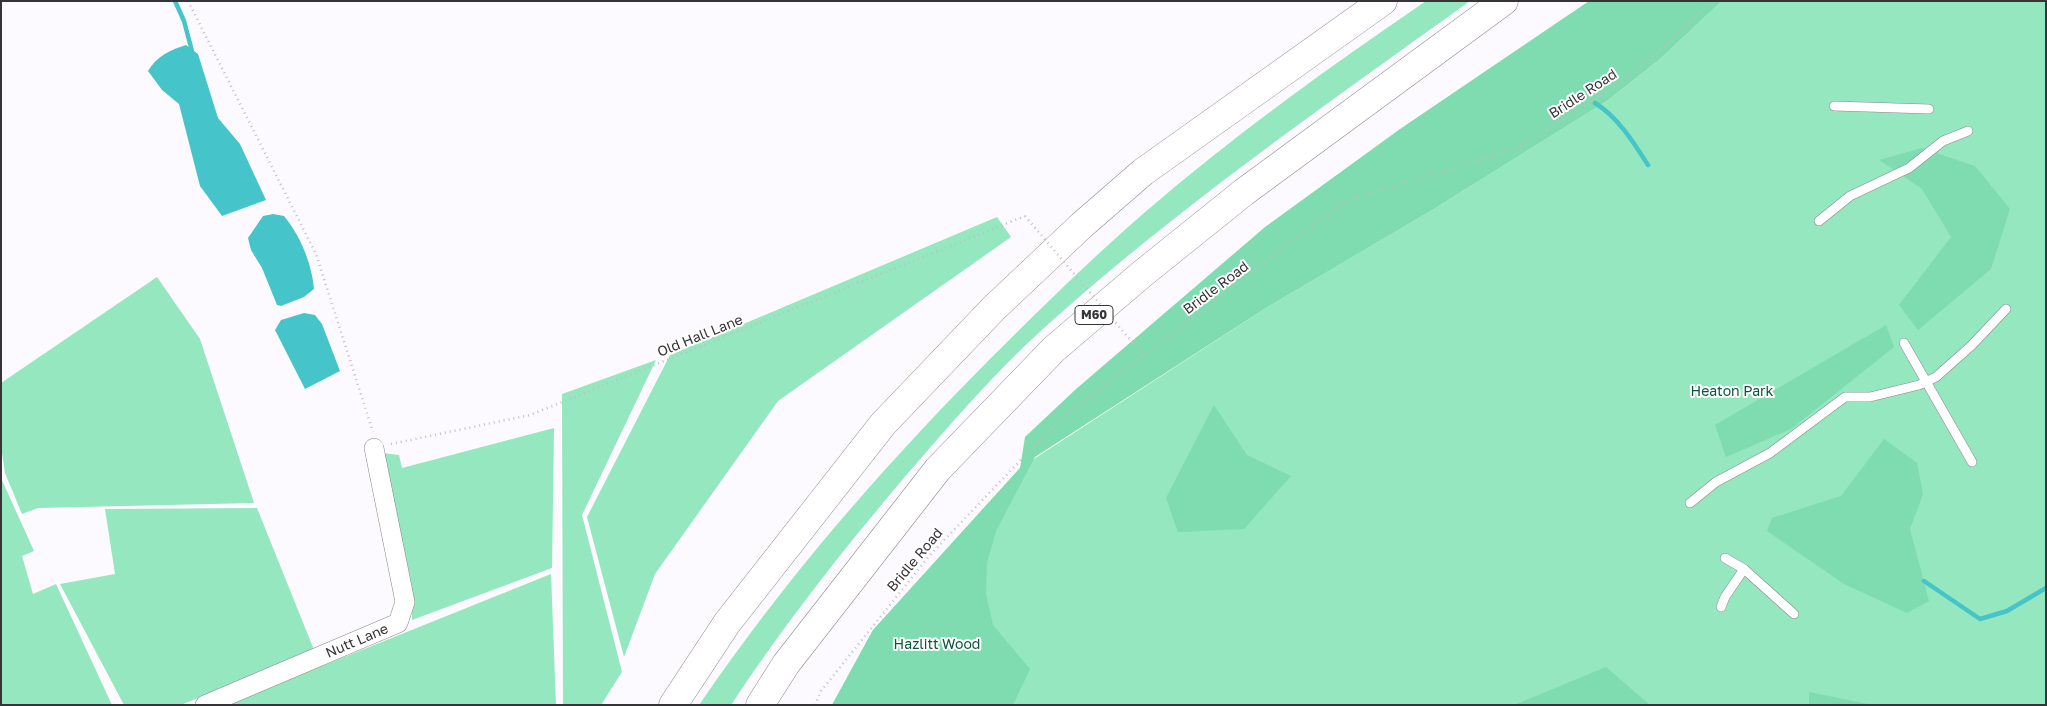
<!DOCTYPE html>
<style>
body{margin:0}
#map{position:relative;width:2047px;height:706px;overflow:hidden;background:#fcfafe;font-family:"Golos Text",sans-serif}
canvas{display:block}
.frame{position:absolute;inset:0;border:2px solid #363437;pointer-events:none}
</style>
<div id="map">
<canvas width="2047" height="706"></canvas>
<div class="frame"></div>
</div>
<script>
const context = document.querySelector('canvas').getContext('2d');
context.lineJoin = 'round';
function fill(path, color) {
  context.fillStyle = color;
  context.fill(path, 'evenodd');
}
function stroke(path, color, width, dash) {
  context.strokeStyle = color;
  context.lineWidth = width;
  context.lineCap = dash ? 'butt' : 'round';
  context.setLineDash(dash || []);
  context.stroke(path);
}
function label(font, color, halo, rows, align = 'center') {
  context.font = font + ' "Golos Text",sans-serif';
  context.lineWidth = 4;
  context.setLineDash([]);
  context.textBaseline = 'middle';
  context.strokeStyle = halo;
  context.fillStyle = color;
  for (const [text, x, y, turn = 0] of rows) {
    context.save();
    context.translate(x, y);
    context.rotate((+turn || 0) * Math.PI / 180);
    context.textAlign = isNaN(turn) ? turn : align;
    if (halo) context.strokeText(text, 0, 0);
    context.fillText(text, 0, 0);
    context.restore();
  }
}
fill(new Path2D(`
 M1426 1H1470C1324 106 1177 208 1044 328 993 374 948 427 903 479 842 551 783 626 731 705H699C786 578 880 470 988 361 1039 310 1090 260 1144 213 1233 136 1329 67 1426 1Z
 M1722 1H2046V705H832L873 630 1020 468 1266 308 1434 209 1607 101 1659 60Z
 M997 217 1011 237 778 401 655 574 624 657 587 517 670 355Z
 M157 277 200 339 254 503 38 508 22 514 5 473 1 446V383Z
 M656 360 582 515 622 672 601 705H563L562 394Z
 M554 428 552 568 412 620V587L383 453 399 455 402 468Z
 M1 478 34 551 22 556 33 594 56 584 112 705H1Z
 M257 508 314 650 181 705H124L60 584 115 574 105 509Z
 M551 574 556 705H225Z`), '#94e7be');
fill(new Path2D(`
 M1589 1H1722L1659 60 1607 101 1434 209 1266 308 1035 457 996 531 987 563 986 594 993 625 1030 669 1013 705H832L873 630 1020 468 1025 437 1076 389 1265 227 1400 129Z
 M1922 148 1975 166 2010 209 1991 269 1918 330 1899 305 1951 237 1922 189 1879 160Z
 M1886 325 1894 347 1791 429 1726 457 1715 425Z
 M1214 405 1247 455 1291 476 1244 529 1178 532 1166 498Z
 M1884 439 1917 463 1923 494 1910 529 1929 601 1907 613 1844 584 1767 531 1772 518 1841 496Z
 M1606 667 1650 705H1514Z
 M1809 692 1868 704V705H1809Z`), '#7fdcb0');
fill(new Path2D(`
 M186 45 198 54 218 118 240 144 266 200 222 216 200 186 179 104 162 90 148 71C157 56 170 50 186 45Z
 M273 214 284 216C300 235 312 264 314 289L304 297 281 306 277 305 262 268 251 250 248 238 263 216Z
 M304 313 315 315 322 324 340 371 305 389 275 330 281 320Z`), '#45c5c9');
stroke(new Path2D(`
 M175 1 184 21 193 55
 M1595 103C1618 117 1634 143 1648 165
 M1924 581 1980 619 2007 611 2046 588`), '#45c5c9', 4.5);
const service = new Path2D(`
 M1834 106 1929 109
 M1819 221 1850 196 1909 168 1943 141 1968 131
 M1904 343 1972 462
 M1690 503 1716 482 1770 453 1845 397H1870L1919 385 1936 377 1972 345 2006 309
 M1725 558 1744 569 1794 614
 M1721 607 1725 597 1744 569`);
const minor = new Path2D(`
 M205 705 398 623 405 602 374 448`);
const motorway = new Path2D(`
 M673 705 727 623 883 424 994 308 1082 225 1143 172 1383 1
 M760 705 786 664 938 469 1054 349 1142 274 1244 192 1504 1`);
stroke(service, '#8c898e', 10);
stroke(minor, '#8c898e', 20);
stroke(motorway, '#8c898e', 29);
stroke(new Path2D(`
 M188 1 316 254 373 432
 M1133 343 1143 356
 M391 444 530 415 1025 216
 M815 705 821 691 930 555 1058 421 1346 201 1516 149 1626 79 1661 50 1712 1`), '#c0bec2', 2.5, [1, 4]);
stroke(service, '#fff', 9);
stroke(minor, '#fff', 19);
stroke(motorway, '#fff', 28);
stroke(new Path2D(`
 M1025 216 1133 343`), '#c0bec2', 2.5, [1, 4]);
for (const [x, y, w] of [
 [1094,315,38]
]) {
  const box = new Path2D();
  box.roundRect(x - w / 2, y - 9.5, w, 19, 4);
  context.fillStyle = '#fff';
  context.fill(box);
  stroke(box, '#363437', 1);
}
label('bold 12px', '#363437', null, [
 ["M60",1094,315]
]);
label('14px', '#363437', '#fff', [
 ["Bridle Road",1583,94,-33],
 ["Bridle Road",1216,288,-37],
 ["Old Hall Lane",700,336,-22],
 ["Bridle Road",915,560,-50],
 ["Nutt Lane",357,641,-23]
]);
label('14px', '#09563a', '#fff', [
 ["Heaton Park",1732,392],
 ["Hazlitt Wood",937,645]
]);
</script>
